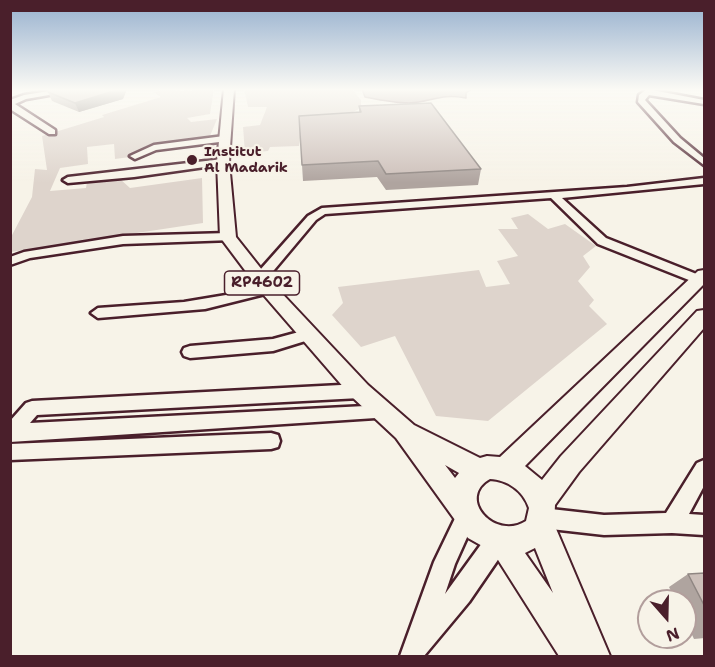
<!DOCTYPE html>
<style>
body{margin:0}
#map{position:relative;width:715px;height:667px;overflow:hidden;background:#f7f3e8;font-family:"Shantell Sans",sans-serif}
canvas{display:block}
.frame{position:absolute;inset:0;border:12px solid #4a1f2b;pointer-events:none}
.north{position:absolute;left:637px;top:589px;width:60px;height:60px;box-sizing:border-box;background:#f7f3e8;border:2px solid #b29e9c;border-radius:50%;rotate:160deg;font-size:16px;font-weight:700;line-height:24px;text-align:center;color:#4a1f2b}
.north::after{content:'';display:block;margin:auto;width:21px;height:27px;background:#4a1f2b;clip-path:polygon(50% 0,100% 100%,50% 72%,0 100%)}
</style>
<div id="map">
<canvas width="715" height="667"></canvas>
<div class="frame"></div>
<div class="north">N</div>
</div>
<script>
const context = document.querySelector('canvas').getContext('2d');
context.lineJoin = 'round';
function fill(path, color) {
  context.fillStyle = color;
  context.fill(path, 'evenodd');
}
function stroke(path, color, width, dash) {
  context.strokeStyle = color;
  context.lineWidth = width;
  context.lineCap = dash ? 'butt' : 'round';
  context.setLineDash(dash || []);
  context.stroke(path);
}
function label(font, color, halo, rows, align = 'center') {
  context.font = font + ' "Shantell Sans",sans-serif';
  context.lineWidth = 4.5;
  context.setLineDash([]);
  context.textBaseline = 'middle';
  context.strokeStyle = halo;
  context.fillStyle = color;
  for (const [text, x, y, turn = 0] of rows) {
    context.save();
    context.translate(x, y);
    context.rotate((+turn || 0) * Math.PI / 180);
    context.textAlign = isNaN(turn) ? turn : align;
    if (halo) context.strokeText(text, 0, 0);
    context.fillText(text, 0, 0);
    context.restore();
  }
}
fill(new Path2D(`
 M169 89 178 91 214 89 210 114 187 118 191 122 217 119 210 136 146 146 130 157 115 159 114 144 87 147 88 164 60 168 50 191 86 188 87 182 120 179 130 188 202 178 203 223 11 252V237L32 197 35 169 47 170 42 136 104 117 102 115 161 97 153 92Z
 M244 89H352L361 100V108L347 115 302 122 299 146 270 147 268 151 245 153 243 127 260 125 267 107H248Z
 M528 214 548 229 565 224 596 246 583 256 590 267 578 281 594 300 589 306 607 324 488 421 436 416 395 336 361 347 332 315 343 303 338 287 479 270 486 287 510 284 497 261 518 256 498 229H518L511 218Z`), '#ded4cc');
const water = new Path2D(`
 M362 89H472L466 93V98C440 93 432 102 409 103 394 103 380 100 365 97Z`);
fill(water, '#bcaaa7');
stroke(water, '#8e7275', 1.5);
const minor = new Path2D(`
 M62 89H83L26 99 15 104 55 130V134H49L10 109V100L24 95Z
 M647 89 704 100V104L649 95 645 100 680 138 704 158V165L674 142 638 102 639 95Z
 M224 136 228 139 227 141 156 150 135 159 130 156 154 145Z
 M223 159 226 160V164L134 177 68 183 63 180 68 177Z
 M704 178V184L562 198 606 238 704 277V282L699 284 598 244 551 198 325 214 316 220 264 282H254L252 279 308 216 322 208 627 187Z
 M228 233 234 237 232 240 123 244 30 258 10 265V257L24 252 123 236Z
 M268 285 273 286 275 289 273 292 205 309 98 318 91 313 98 308 184 302 226 295Z
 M310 329 318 334 315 338 273 351 190 358 184 356 182 352 184 348 190 346 273 339Z
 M360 384 366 386 368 391 366 396 360 398 37 415 30 423 385 405 391 407 394 412 391 417 10 442V421L26 403 32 401Z
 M271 433 278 435 280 441 278 447 271 449 10 460V444Z
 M704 460V486L689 514 704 515V535L672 533 604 535 542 528 535 525 532 518 535 511 542 508 604 515 666 513 697 463Z
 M467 505 474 508 477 515 455 564 445 594 490 532 498 529 506 532 509 540 506 548 469 602 424 656H400L434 562 460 508Z`);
const major = new Path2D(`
 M224 89H234L229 162 236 237 274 285 368 385 414 425 480 458 487 456 500 457 698 271 704 270V284L525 466 542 480 561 456 697 311 704 310V328L579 472 555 505 554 524 610 656H559L493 552 468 538 396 438 352 397 262 293 220 237 217 162ZM445 465 459 473 455 478ZM490 479C507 480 523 490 529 508L526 521C495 541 456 498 490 479ZM535 548 553 593 525 553Z`);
stroke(minor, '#4a1f2b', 5);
stroke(major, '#4a1f2b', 4);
fill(minor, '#f7f3e8');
fill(major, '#f7f3e8');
fill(new Path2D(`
 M48 89H127L123 99 79 112 52 101 48 92Z
 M359 106 481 169 478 185 386 190 377 177 303 181 302 165 359 112Z
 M705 573V638L694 639 685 620V601H676L669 587 688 574Z`), '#afa49f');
fill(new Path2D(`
 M120 89H127L123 99 79 112 75 103Z`), '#8f8682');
const building = new Path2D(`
 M48 89H120L75 103 48 92Z
 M431 103 481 169 386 174 378 161 302 165 299 116 361 112 359 106Z
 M705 573V607L688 574Z`);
fill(building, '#ccbfb9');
stroke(building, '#8f8682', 1.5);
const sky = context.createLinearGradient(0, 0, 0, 183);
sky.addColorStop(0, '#96b0ce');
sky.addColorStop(0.49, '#fbfaf5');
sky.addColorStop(1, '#fbfaf500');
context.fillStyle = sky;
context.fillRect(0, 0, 715, 183);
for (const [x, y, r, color] of [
 [192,160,6,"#4a1f2b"]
]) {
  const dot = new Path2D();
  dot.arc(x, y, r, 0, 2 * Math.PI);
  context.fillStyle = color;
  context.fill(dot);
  stroke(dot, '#f7f3e8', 2);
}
label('bold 14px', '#4a1f2b', '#f7f3e8', [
 ["Institut",204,152],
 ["Al Madarik",204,168]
], 'left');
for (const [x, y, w] of [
 [262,283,75]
]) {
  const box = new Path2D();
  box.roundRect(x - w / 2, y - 12, w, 24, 4.5);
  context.fillStyle = '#f7f3e8';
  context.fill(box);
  stroke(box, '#4a1f2b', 1.5);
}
label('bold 15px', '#4a1f2b', null, [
 ["RP4602",262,283]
]);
</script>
